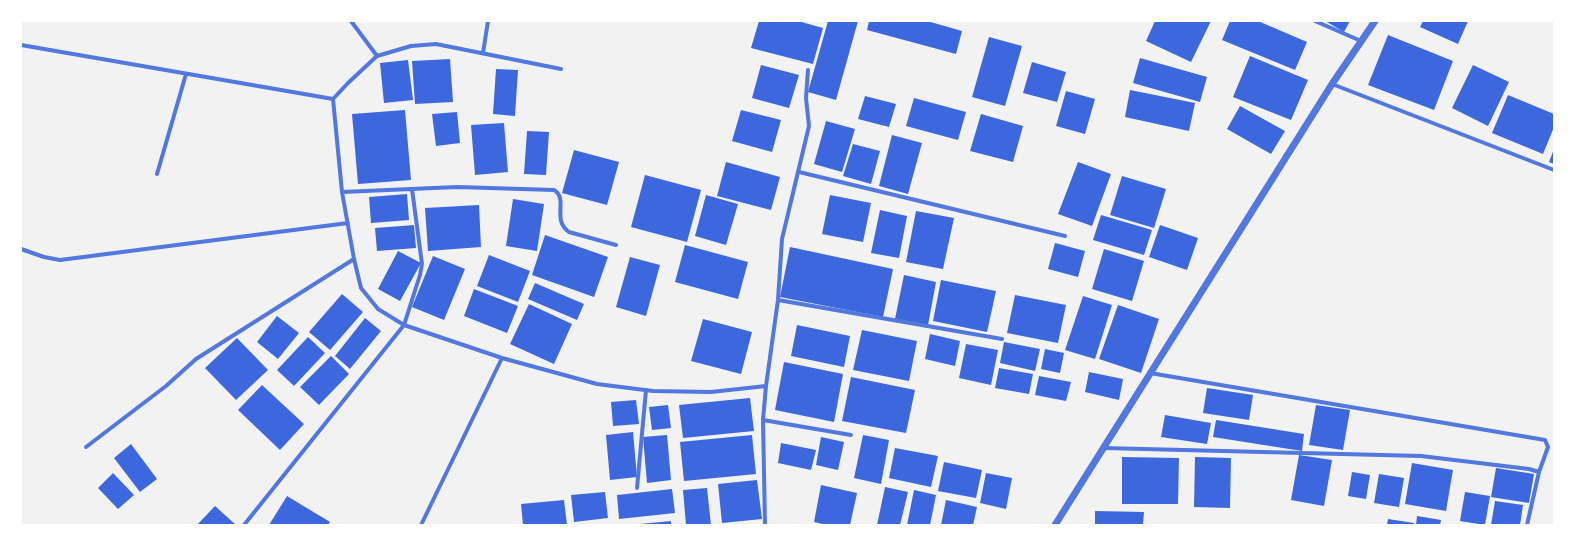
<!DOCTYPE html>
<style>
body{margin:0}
#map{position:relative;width:1575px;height:546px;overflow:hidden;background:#f2f2f2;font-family:"Source Sans 3",sans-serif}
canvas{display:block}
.frame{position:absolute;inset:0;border:22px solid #fff;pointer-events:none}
</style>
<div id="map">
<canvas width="1575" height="546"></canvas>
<div class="frame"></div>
</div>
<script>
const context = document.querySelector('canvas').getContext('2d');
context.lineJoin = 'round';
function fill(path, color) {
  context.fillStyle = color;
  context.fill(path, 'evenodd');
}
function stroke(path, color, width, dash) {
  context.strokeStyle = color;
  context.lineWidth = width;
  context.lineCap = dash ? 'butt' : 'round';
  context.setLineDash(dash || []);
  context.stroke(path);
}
fill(new Path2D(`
 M759 21H798L823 28 813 64 751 48Z
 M828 21H858L836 100 808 92Z
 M869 21H927L962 31 956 54 867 30Z
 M1155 21H1211L1191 62 1146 41Z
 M1230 21H1258L1307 42 1295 70 1222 40Z
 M1325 21H1350L1344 32Z
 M1423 21H1468L1458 44 1420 27Z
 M1388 35 1453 61 1434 110 1368 85Z
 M989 37 1022 46 1005 106 972 97Z
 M1250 56 1308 80 1291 120 1233 97Z
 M1140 58 1207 77 1200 102 1133 83Z
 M450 59 453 102 415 104 412 61Z
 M408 60 413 100 384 103 380 63Z
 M1032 62 1066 72 1057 102 1023 93Z
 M761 65 799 75 789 108 752 98Z
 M1473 65 1509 82 1488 126 1452 108Z
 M496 69 518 70 515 116 493 114Z
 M1130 90 1195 103 1189 131 1125 117Z
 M1066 91 1095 99 1085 134 1056 126Z
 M1508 95 1554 114V127L1543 154 1492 133Z
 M865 96 896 104 889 127 858 119Z
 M914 98 966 112 958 140 906 126Z
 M1240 106 1285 131 1271 154 1227 129Z
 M405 110 411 180 358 184 352 114Z
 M741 110 781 120 772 152 732 141Z
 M457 112 460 143 436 146 432 114Z
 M981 114 1023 126 1013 162 970 151Z
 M826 121 855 129 842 172 814 164Z
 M504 123 508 172 475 175 471 125Z
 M527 131 549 132 546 175 524 174Z
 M892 135 922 143 908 194 879 186Z
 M853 144 880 151 871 184 843 176Z
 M1554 149V164L1549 162Z
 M574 150 619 162 607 205 562 193Z
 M726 162 780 177 771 210 717 196Z
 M1078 162 1111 174 1092 226 1058 214Z
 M645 175 701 190 687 242 631 227Z
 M1122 176 1166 189 1154 228 1110 215Z
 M407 194 409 220 371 223 369 197Z
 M706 195 738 204 726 245 695 236Z
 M830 195 871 203 863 242 822 234Z
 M513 199 544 204 537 251 506 246Z
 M479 205 481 247 428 251 425 208Z
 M880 210 907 216 899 258 871 253Z
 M916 211 954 218 943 269 906 262Z
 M1101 215 1152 230 1144 255 1093 240Z
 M414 225 416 248 377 251 375 228Z
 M1160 225 1198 238 1187 270 1149 257Z
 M545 235 608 257 594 297 532 275Z
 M1055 243 1085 251 1078 277 1048 269Z
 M685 245 748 262 738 299 675 282Z
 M790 247 893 269 883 317 780 297Z
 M1104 249 1144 261 1132 301 1092 289Z
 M398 251 421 263 400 301 378 289Z
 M489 255 530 271 518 302 477 286Z
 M433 256 465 269 444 320 412 307Z
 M630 257 660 265 646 316 616 307Z
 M904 275 936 282 928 325 895 319Z
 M941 280 996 291 987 332 933 321Z
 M535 283 584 304 577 320 528 299Z
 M474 289 518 306 507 333 464 316Z
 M342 294 363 312 330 350 309 332Z
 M1015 295 1066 305 1058 343 1007 333Z
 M1083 296 1112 305 1095 359 1065 350Z
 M529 304 572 324 554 364 510 344Z
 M1118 305 1159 319 1141 373 1099 359Z
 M277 316 299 333 278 359 257 342Z
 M365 318 381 331 350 369 335 356Z
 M703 319 752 332 741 374 691 361Z
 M797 325 850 336 844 367 791 356Z
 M862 330 917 341 909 381 853 370Z
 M930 334 960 341 955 366 925 359Z
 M308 337 325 353 294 386 277 370Z
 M237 338 268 370 236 400 205 368Z
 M1004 342 1040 349 1035 371 1000 363Z
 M966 344 998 350 991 385 959 378Z
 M1045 349 1064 353 1060 373 1041 369Z
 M331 356 349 374 319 405 300 387Z
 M784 362 843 374 834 422 775 410Z
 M999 368 1033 374 1029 394 995 388Z
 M1089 372 1123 379 1119 400 1085 392Z
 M1039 376 1071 382 1066 401 1035 395Z
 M851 377 915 390 906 433 842 421Z
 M262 385 304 424 280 450 238 410Z
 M1207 388 1253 395 1249 420 1203 413Z
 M750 398 754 431 683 438 679 405Z
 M636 400 639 424 613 426 611 402Z
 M668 405 671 428 652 430 649 407Z
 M1316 405 1350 410 1343 450 1309 445Z
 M1165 415 1211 423 1207 444 1161 437Z
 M1216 420 1304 434 1302 451 1213 437Z
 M633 432 637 477 610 480 606 435Z
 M667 435 671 480 647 483 643 437Z
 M752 435 756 474 684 481 680 442Z
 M863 435 889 440 881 484 854 478Z
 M821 437 844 442 838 470 816 465Z
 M781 443 816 450 811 470 778 463Z
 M131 444 157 479 140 492 114 458Z
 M895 448 938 456 931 487 889 478Z
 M1299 455 1332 460 1324 506 1291 500Z
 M1122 457 1179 458 1178 504H1122Z
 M1195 457 1231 458 1230 508 1194 507Z
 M944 462 982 470 976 498 938 491Z
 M1412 463 1453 470 1446 511 1405 504Z
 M1496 468 1534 474 1529 503 1491 497Z
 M1352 472 1370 475 1366 499 1348 496Z
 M113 473 134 495 118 509 98 488Z
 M986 473 1012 478 1006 509 980 503Z
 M1379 474 1404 478 1399 507 1374 503Z
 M757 480 762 519 722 523 718 484Z
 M821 485 857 493 850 525H827L814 522Z
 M885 487 908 492 900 525H877Z
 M707 488 711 525H686L683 490Z
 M672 489 675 513 619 519 617 495Z
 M914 490 936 495 930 525H907Z
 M605 492 608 518 574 522 571 495Z
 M1465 492 1490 496 1485 525 1460 521Z
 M287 496 330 522 328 525H269Z
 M564 500 567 525H523L521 504Z
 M946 500 977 507 973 525H941Z
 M1495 501 1523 505 1520 525H1491Z
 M215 506 236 525H197Z
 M1095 511 1144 512 1143 525H1095Z
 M1417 516 1441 520 1440 525H1416Z
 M1388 519 1414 523V525H1387Z
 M671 521V525H640V524Z`), '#3d67dc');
stroke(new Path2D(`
 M351 21 377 56
 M1315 21 1361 41
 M21 45 333 99
 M483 53 488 21
 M561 69 436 44 411 46 377 56 348 83 333 99 342 192 354 259 361 288 378 309 404 325 502 358 597 384 653 391 711 392 766 386
 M1332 84 1554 170
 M799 172 1065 236
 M157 174 186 74
 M342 192 457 187 554 190C569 199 551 219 569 232L616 245
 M21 249 44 257 60 260 348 223
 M778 300 1002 339
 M1150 373 1545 440 1548 447 1539 472
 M763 420 851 435
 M86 447 166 386 196 359 354 259
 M1104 448 1421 456 1529 469 1539 472 1527 525
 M637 488 646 390
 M244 525 404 325 420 275 422 264 412 189
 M421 525 502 358
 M765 525 763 420 766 386 778 300 782 239 809 126 806 98 808 70`), '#5277de', 4);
stroke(new Path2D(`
 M1055 525 1332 84 1375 21`), '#5277de', 7);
</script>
